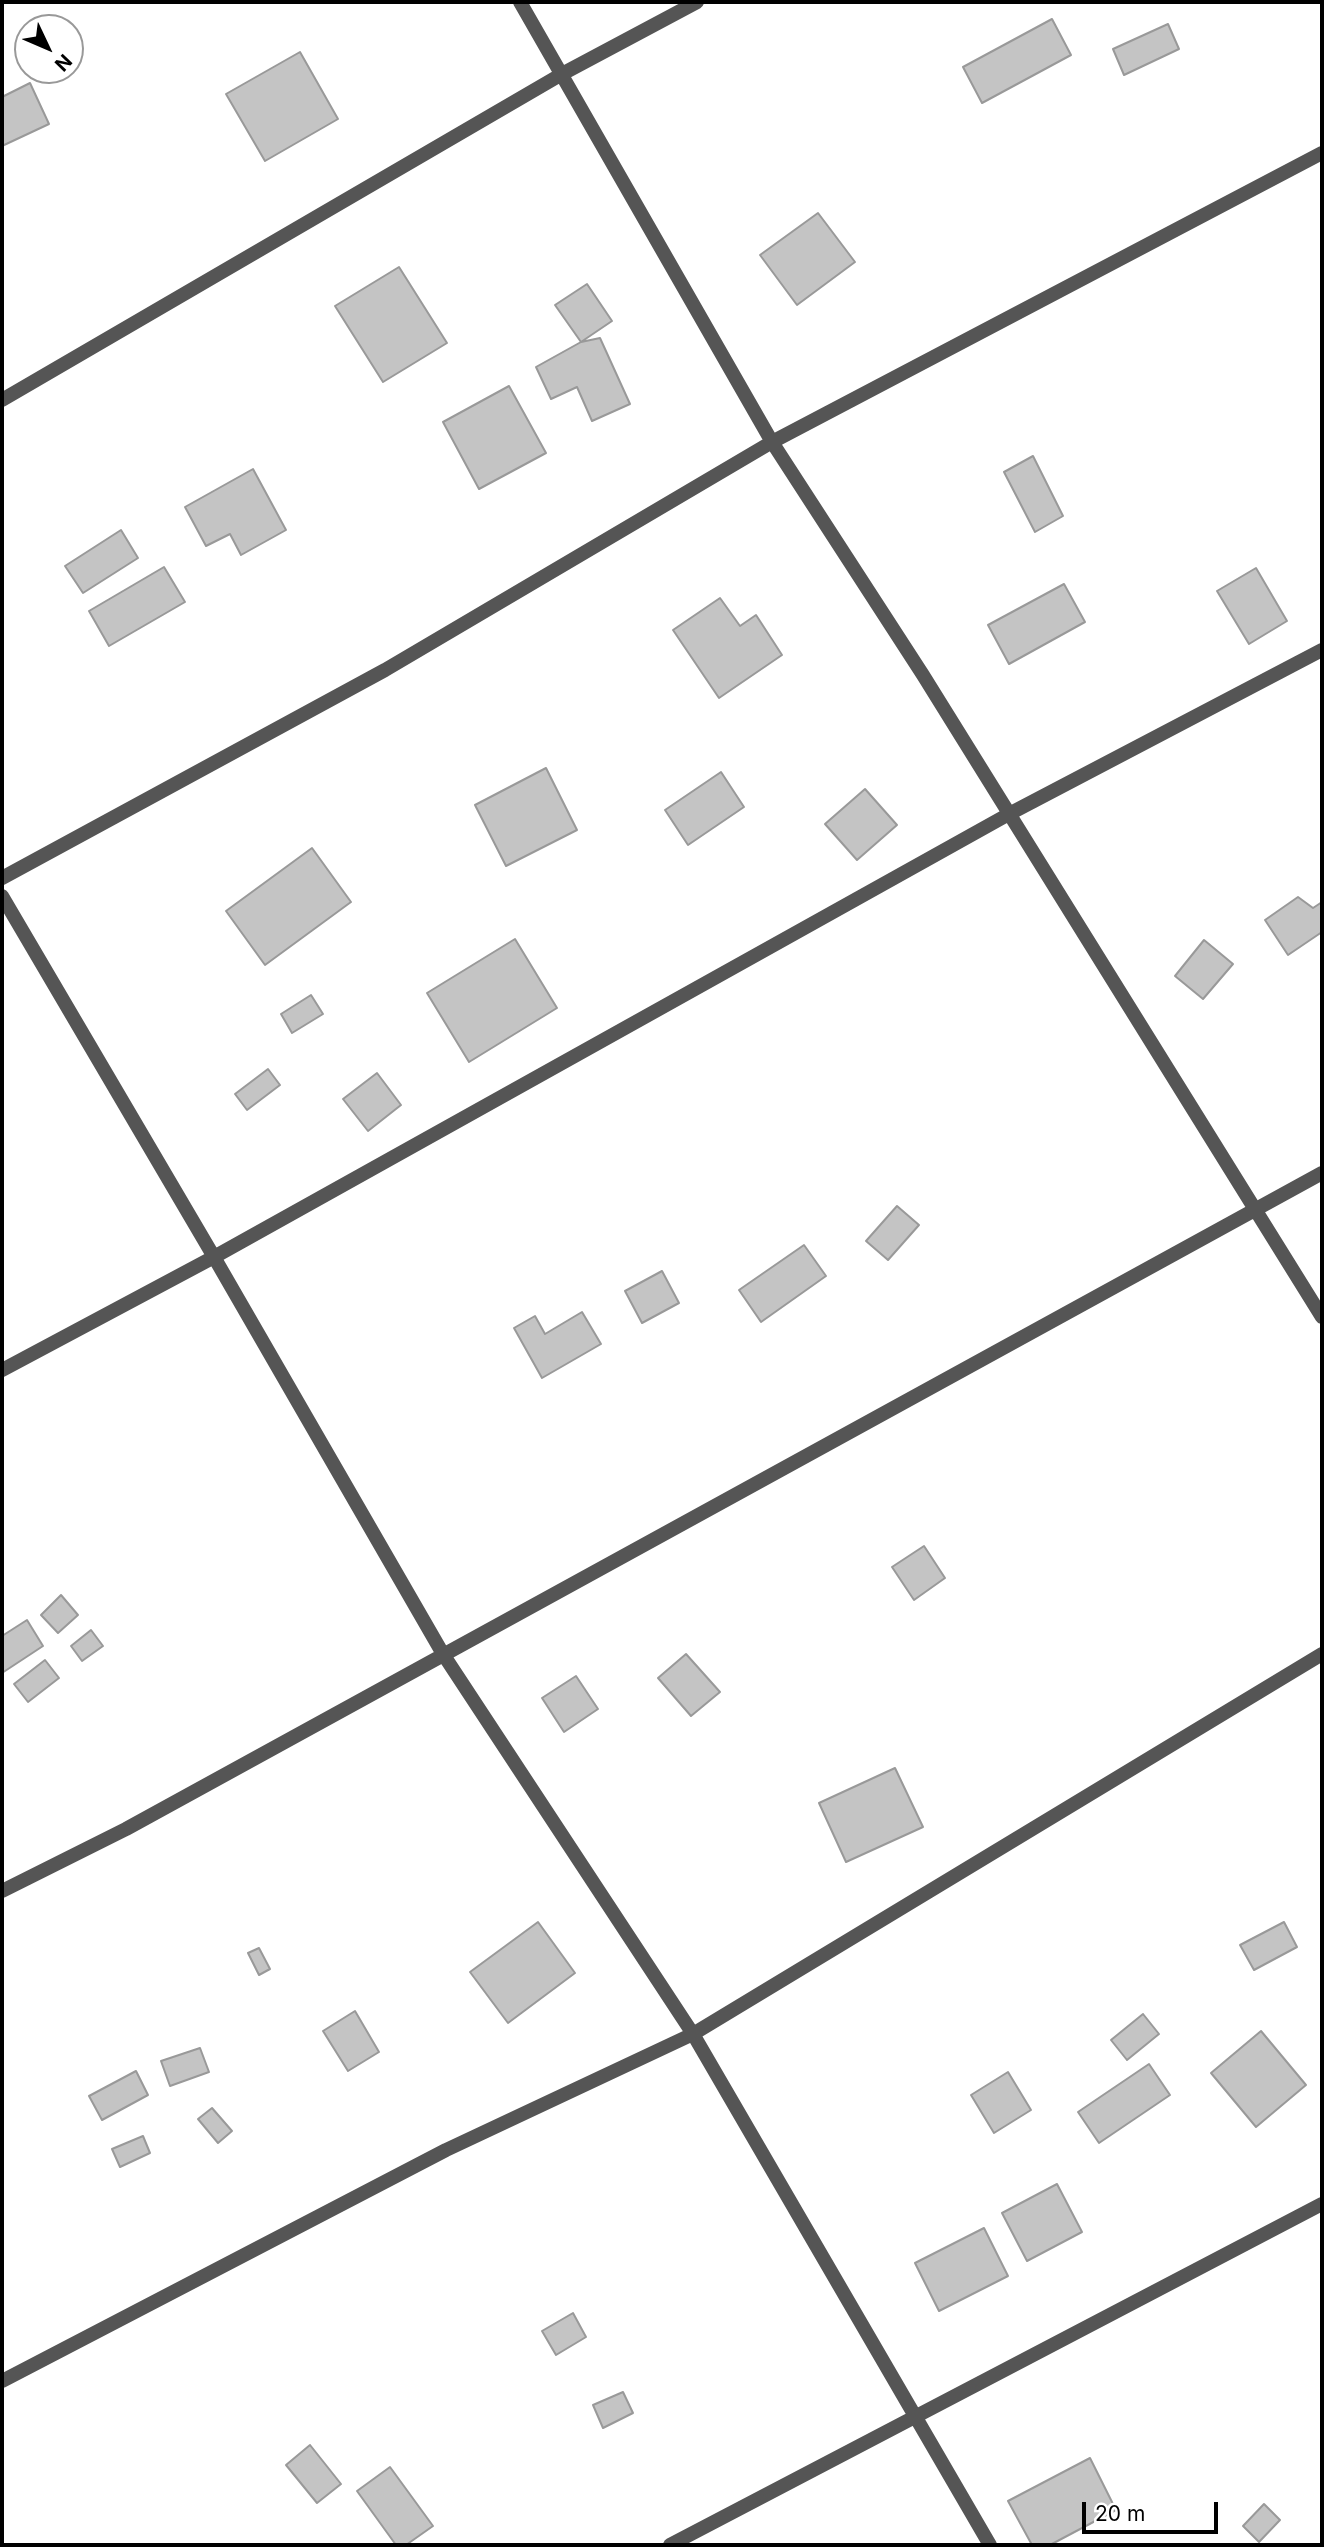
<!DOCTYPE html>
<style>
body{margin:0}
#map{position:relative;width:1324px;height:2547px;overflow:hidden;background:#fff;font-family:Inter,sans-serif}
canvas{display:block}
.frame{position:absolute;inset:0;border:4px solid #000;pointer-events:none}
.north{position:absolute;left:14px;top:14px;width:70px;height:70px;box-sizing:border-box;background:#fff;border:2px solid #999;border-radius:50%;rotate:134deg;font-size:19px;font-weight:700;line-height:28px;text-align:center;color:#000}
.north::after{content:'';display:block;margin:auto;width:24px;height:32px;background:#000;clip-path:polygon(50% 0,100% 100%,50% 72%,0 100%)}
.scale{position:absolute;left:1082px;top:2502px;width:136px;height:32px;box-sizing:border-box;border:4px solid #000;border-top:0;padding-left:9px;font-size:21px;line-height:24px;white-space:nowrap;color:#000;-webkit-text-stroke:5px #fff;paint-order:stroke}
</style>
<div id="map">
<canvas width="1324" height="2547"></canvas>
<div class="frame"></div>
<div class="north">N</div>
<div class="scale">20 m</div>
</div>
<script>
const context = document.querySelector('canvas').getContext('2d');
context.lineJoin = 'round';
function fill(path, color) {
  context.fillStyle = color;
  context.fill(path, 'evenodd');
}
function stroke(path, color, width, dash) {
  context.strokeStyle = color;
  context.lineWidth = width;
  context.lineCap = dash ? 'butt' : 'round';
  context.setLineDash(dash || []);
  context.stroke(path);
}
const building = new Path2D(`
 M1052 19 1071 55 982 103 963 67Z
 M1168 24 1179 49 1124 75 1113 49Z
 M300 52 338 119 265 161 226 94Z
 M30 83 49 124 2 146V97Z
 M818 213 855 262 797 305 760 255Z
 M399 267 447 343 383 382 335 306Z
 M587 284 612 321 581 342 555 305Z
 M600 338 630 404 592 421 577 387 551 399 536 367 581 342Z
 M509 386 546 453 479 489 443 422Z
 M1033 456 1063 516 1035 532 1004 472Z
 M253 469 286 530 241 555 230 534 206 546 185 507Z
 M121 530 138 558 83 593 65 566Z
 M164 567 185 602 109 646 89 611Z
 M1256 568 1287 621 1249 644 1217 591Z
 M1064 584 1085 622 1009 664 988 625Z
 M720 598 740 626 756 615 782 655 719 698 673 630Z
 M546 768 577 830 506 866 475 805Z
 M721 772 744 807 688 845 665 810Z
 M865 789 897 825 857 860 825 824Z
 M312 848 351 902 265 965 226 911Z
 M1298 897 1313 908 1322 902V932L1288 955 1265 920Z
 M515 939 557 1008 469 1062 427 993Z
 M1204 940 1233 964 1203 999 1175 976Z
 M311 995 323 1014 292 1033 281 1014Z
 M268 1069 280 1085 247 1110 235 1094Z
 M377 1073 401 1105 368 1131 343 1099Z
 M897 1206 919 1225 888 1260 866 1241Z
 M804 1245 826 1276 761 1322 739 1290Z
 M662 1271 679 1303 642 1323 625 1291Z
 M582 1312 601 1344 542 1378 514 1328 535 1316 545 1334Z
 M924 1546 945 1578 914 1600 892 1567Z
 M61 1595 78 1615 58 1633 41 1615Z
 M27 1620 43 1646 2 1673V1636Z
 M91 1630 103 1646 82 1661 71 1646Z
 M686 1654 720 1692 691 1716 658 1678Z
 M45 1660 59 1678 28 1702 14 1684Z
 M576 1676 598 1709 564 1732 542 1698Z
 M895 1768 923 1827 846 1862 819 1803Z
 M538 1922 575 1973 508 2023 470 1972Z
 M1284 1922 1297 1947 1254 1970 1240 1945Z
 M259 1948 270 1969 259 1975 248 1953Z
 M355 2011 379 2052 348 2071 323 2031Z
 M1143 2014 1159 2034 1127 2060 1111 2040Z
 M1261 2031 1306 2085 1256 2127 1211 2073Z
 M200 2048 209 2072 170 2086 161 2061Z
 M1149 2064 1170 2095 1099 2143 1078 2112Z
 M136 2071 148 2095 102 2120 89 2096Z
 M1008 2072 1031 2110 994 2133 971 2095Z
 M212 2108 232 2131 218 2143 198 2119Z
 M143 2136 150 2153 120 2167 112 2149Z
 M1057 2184 1082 2232 1027 2261 1002 2213Z
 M984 2228 1008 2276 939 2311 915 2263Z
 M573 2313 586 2337 556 2355 542 2331Z
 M623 2392 633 2413 603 2428 593 2405Z
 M310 2445 341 2484 317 2503 286 2465Z
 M1090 2458 1116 2510 1050 2545H1032L1008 2501Z
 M390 2467 433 2526 406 2545H396L357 2491Z
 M1264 2504 1280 2520 1259 2542 1243 2526Z`);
fill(building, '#c4c4c4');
stroke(building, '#999', 2);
stroke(new Path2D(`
 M520 2 772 442 923 675 1322 1317
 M2 400 562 74 697 2
 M2 878 385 670 772 442 1322 153
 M2 896 214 1257 443 1654 693 2034 990 2545
 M2 1370 214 1257 1009 814 1322 650
 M2 1891 126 1829 1322 1173
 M2 2381 446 2150 693 2034 1322 1654
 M670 2545 1322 2204`), '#555', 14);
</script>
